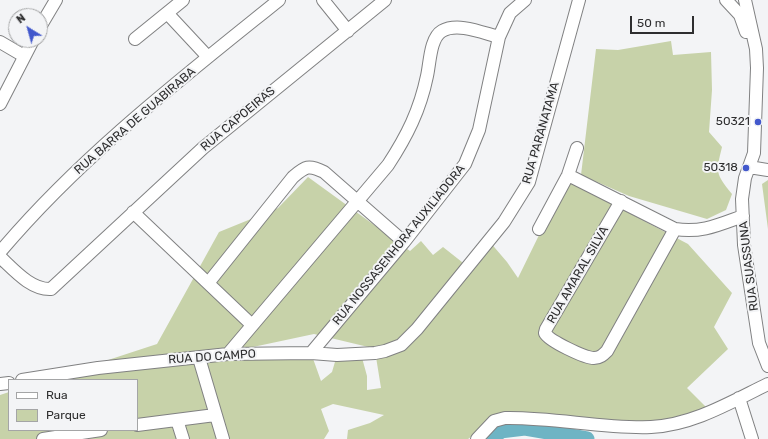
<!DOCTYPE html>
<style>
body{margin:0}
#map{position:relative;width:768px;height:439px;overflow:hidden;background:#f3f4f6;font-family:Rubik,sans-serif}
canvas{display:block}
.legend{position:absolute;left:8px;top:379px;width:130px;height:52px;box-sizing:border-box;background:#f3f4f6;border:1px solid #a4a5a6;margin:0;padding:5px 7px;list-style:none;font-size:12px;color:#2e2e2f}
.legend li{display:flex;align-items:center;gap:8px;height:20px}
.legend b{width:20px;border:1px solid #a4a5a6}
.north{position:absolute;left:8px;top:8px;width:40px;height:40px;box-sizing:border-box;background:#f3f4f6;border:1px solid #a4a5a6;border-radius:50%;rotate:323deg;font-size:11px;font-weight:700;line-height:16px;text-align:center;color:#2e2e2f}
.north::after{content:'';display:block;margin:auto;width:14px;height:18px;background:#4258cc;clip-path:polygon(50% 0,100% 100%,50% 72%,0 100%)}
.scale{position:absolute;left:630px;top:16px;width:64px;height:18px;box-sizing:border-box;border:2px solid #2e2e2f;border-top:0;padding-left:5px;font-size:12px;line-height:14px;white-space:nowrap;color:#2e2e2f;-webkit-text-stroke:3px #f3f4f6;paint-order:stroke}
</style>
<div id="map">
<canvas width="768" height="439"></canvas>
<ul class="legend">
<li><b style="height:5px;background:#fff"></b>Rua</li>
<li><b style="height:11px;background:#c7d2a9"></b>Parque</li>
</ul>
<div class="north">N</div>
<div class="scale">50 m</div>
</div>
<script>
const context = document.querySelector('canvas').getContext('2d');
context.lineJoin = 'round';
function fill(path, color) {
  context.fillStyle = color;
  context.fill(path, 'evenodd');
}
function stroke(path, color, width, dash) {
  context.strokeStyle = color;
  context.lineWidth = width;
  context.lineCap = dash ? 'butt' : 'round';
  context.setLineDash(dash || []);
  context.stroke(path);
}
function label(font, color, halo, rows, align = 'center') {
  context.font = font + ' Rubik,sans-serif';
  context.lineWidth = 4;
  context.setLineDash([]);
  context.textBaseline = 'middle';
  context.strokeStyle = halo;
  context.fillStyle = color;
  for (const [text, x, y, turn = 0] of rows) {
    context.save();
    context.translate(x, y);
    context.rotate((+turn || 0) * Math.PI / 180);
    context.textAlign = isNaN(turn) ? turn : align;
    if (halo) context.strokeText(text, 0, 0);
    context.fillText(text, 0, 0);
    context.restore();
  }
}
fill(new Path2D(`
 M671 41 673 55 711 52 712 90 709 132 722 147C716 172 715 173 732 194L726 210 707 219 629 196 581 175 596 49 618 50Z
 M308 177 410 251 421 241 433 255 443 247 467 266 489 241 507 262 518 278 566 180 688 244 732 293 714 327 728 349 687 388 711 412 657 426 494 421 468 439H347L348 430 370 423 384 415 333 404 321 409 329 431 324 439H0V395L9 392V430H137V380H47L157 344 219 232 278 208ZM314 334 385 351 376 357 381 388 367 390V376L361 354 337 355 332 372 321 381 311 353 206 357Z
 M768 180V229L762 184Z`), '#c7d2a9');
stroke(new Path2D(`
 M494 439 500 431 525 428 587 439`), '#6eb4c4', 15);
const minor = new Path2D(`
 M323 0 348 31
 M726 0 740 15 746 32
 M745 0 756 49 757 68 754 153 745 178 742 199 744 245 759 343 768 366
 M167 13 208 57
 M40 27 56 0
 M135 39 183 0
 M0 42 24 56
 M0 104 33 40
 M749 167 768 170
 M568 175 675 229C702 233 718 225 743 216
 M621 201 546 329 545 333C549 341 585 358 594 358 600 358 603 355 607 351L675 229
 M133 212 252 325
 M539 229 568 175 577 148
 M0 252C81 156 182 78 279 0
 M0 257C14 270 31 290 51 289L203 148 385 0
 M209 282 293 177C305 167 308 164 324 172L404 242
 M311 353 404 242 465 164 479 130 499 37 510 13 525 0
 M228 354 388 165C407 136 420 110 427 76 430 63 430 38 442 31 458 22 483 33 499 37
 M199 358 223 439
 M22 380 98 368 228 354 311 353 337 355 375 353 385 351 401 345 417 329 504 222 529 182 579 0
 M0 384 9 383
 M739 398 752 439
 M177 420 183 439
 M137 425 215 415
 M43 439 101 430
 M477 439 494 421 505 418C554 417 603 429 651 427 693 425 731 402 768 384`);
stroke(minor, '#808182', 14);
stroke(minor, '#fff', 12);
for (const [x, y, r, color] of [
 [758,122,4,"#4258cc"],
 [746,168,4,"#4258cc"]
]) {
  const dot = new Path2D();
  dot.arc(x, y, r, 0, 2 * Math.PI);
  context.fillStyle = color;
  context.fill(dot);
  stroke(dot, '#f3f4f6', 1.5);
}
label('12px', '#2e2e2f', '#f3f4f6', [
 ["RUA CAPOEIRAS",238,119,-40],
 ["RUA BARRA DE GUABIRABA",135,121,-41],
 ["RUA PARANATAMA",541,133,-74],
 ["RUA NOSSASENHORA AUXILIADORA",399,245,-51],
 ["RUA SUASSUNA",749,266,-97],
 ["RUA AMARAL SILVA",578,275,-60],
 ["RUA DO CAMPO",212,357,-4]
]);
label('12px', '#2e2e2f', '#f3f4f6', [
 ["50321",750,122],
 ["50318",738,168]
], 'right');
</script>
